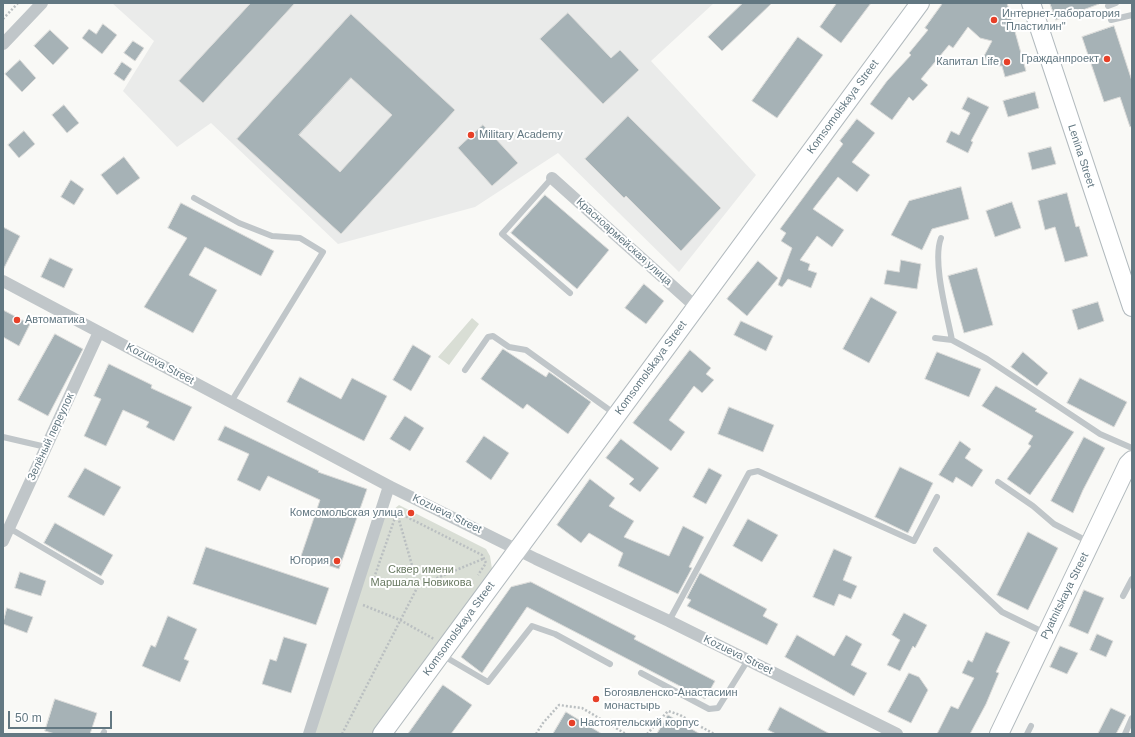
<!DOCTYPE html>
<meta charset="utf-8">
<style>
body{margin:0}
#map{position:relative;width:1135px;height:737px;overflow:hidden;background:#f9f9f6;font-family:Helvetica,sans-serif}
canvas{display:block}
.frame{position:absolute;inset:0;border:4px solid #637882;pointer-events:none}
.scale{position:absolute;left:8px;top:711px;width:104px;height:18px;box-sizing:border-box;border:2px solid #637882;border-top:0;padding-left:5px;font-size:12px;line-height:14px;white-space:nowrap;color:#637882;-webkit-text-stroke:3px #fff;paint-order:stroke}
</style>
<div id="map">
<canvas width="1135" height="737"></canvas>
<div class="frame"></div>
<div class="scale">50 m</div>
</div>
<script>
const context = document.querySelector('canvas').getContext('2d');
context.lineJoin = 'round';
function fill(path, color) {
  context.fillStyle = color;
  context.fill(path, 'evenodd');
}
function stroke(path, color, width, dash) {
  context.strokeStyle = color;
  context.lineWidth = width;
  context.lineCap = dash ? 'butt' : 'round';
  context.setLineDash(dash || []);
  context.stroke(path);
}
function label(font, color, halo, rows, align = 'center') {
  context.font = font + ' Helvetica,sans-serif';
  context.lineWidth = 4;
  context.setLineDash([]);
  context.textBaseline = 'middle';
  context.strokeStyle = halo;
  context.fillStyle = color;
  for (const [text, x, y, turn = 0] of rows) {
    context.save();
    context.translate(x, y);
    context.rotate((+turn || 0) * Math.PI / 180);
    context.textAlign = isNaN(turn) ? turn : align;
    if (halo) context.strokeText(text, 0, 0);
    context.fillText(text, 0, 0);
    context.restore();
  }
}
fill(new Path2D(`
 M112 3H714L651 61 756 175 679 272 558 153 475 207 338 244 211 123 177 147 123 91 154 41Z`), '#eaebea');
fill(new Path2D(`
 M472 318 479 324 449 365 438 357Z
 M399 505 486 549 490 556 492 569 375 734H314L384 517Z`), '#d9ded5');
const building = new Path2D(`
 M251 3H295L203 103 179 81Z
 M743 3H772L722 51 708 37Z
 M837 3H871L841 43 820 27Z
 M943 3H1007L1026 71 1005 77 1002 66 988 65 984 56 992 41 980 38 968 27 953 48 949 45 921 79 928 85 913 101 909 97 892 120 870 104 887 81 911 55 909 53 928 30 925 28Z
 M1050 3H1099V4L1056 20Z
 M568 13 611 58 620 50 639 70 603 104 540 39Z
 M351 14 455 110 341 234 237 139ZM351 78 392 115 340 172 299 135Z
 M103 24 117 35 102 54 82 38 89 29 96 34Z
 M1114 26 1132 81V126L1130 127 1120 97 1104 102 1082 37Z
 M50 30 69 48 53 65 34 46Z
 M798 37 823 55 777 118 752 101Z
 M133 41 144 48 135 61 124 53Z
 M20 60 36 78 22 92 5 74Z
 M122 62 132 69 124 81 114 74Z
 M1035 92 1039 108 1008 117 1003 101Z
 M968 97 989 107 971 141 973 142 968 153 946 142 951 131 959 135 970 113 962 109Z
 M64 105 79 123 67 133 52 115Z
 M628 116 721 208 681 251 626 196 624 198 585 159Z
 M857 119 875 133 852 162 870 175 857 192 838 177 813 209 844 230 832 247 817 236 800 260 810 264 808 270 817 273 811 288 788 279 782 287 778 285 792 248 781 241 786 233 780 229 843 144 840 141Z
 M483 125 518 163 492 186 458 148Z
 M24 131 35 144 19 158 8 145Z
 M1051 147 1056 164 1032 170 1028 153Z
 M124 157 140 178 117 195 101 175Z
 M71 180 84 189 74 205 61 197Z
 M961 187 969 219 932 229 922 250 891 235 909 201Z
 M1067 193 1076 227 1079 226 1088 256 1065 262 1055 227 1045 230 1038 201Z
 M545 195 609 250 577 289 511 233Z
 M1012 202 1021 228 995 237 986 211Z
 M181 203 274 251 261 276 205 247 189 275 217 290 193 333 144 307 187 238 168 228Z
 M3 227 20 236 3 270Z
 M50 258 73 269 64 288 41 277Z
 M901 260 921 264 917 289 884 284 887 270 899 272Z
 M758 261 778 278 747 316 727 299Z
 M977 268 993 325 964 333 948 276Z
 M644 284 664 301 646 324 625 308Z
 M871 297 897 312 869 363 843 349Z
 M1098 302 1104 321 1078 330 1072 310Z
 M3 310 30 324 19 346 3 337Z
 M741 321 773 336 766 351 734 335Z
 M55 334 83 349 48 416 18 400Z
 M413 345 431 356 411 391 393 380Z
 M503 349 546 377 549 372 591 402 568 434 527 404 523 409 481 379Z
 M690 350 711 368 706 374 714 380 702 393 694 386 669 420 685 432 671 451 633 423Z
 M937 352 981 369 969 397 925 379Z
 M1023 352 1048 373 1037 386 1011 367Z
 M109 364 152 385 151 388 192 407 174 441 146 427 149 422 123 410 106 446 84 436 101 399 94 396Z
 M300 377 341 399 352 378 387 396 364 441 287 402Z
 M1080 378 1127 402 1114 427 1067 403Z
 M996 386 1037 409 1035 411 1074 432 1030 495 1007 479 1031 446 1028 444 1033 436 982 406Z
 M729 407 774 425 763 452 718 434Z
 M405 416 424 428 410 451 390 439Z
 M225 426 319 471 318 472 367 489 339 569 301 556 320 500 268 476 260 491 237 480 249 454 218 440Z
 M484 436 509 453 491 480 466 462Z
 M1084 437 1105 448 1083 490 1073 513 1051 501Z
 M621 439 659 468 640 492 629 484 634 479 606 458Z
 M960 441 971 449 965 458 983 470 972 487 956 477 953 483 939 475Z
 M900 467 933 483 908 533 875 517Z
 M85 468 121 487 104 516 68 497Z
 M709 468 722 475 706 504 693 497Z
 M590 479 615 498 609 506 634 521 624 537 669 556 683 526 704 537 689 567 692 568 678 594 618 566 623 553 589 533 581 543 557 525Z
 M748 519 778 535 762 562 733 546Z
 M55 523 113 555 101 576 44 543Z
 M1028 532 1058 548 1028 610 997 595Z
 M206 547 329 588 316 625 193 584Z
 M834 549 852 557 843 580 857 586 851 599 839 594 834 606 813 597Z
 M20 572 46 581 41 596 15 588Z
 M700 573 767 609 763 616 778 624 767 645 687 606 691 600 687 598Z
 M531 582 636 636 634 639 715 681 705 699 527 607 482 673 461 657 511 587Z
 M1084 590 1104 598 1088 634 1069 626Z
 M7 608 33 617 27 633 3 624Z
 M904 613 927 625 915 648 913 646 900 671 887 665 900 640 892 635Z
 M168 616 197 629 184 659 189 661 180 682 142 666 151 645 155 647Z
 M986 632 1010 642 996 672 999 673 986 704 970 734H937L951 706 958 709 974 678 962 673 968 660 972 662Z
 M1097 634 1113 641 1106 657 1090 650Z
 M797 635 834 656 846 635 862 644 851 665 867 673 854 696 785 657Z
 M284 637 307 644 291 693 262 684 270 659 276 661Z
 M1060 646 1078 653 1067 674 1050 667Z
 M909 673 919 677 928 690 911 723 888 712Z
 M443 685 472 705 451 734H408Z
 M55 699 97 713 90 734H55L45 731Z
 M780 707 830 734H776L768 730Z
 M1111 708 1126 715 1116 734H1098Z
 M566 712 602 734H553Z
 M668 715 700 734H657Z`);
fill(building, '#a6b2b6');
stroke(building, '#dbdbd9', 1);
const secondary = new Path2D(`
 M1031 3 1132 307
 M382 734 920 3
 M999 734 1128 464 1132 460`);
stroke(secondary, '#b2babe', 20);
stroke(new Path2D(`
 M3 19 18 3
 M397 513 418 586 485 558
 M374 578 397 512 482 555 486 563 478 575
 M363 605 400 620 434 639
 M342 734 418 586
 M536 734 543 723 559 705 582 708 626 734
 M647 734 668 711 680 715 714 734`), '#babfc1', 2.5, [2, 2]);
stroke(new Path2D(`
 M1108 6 1116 3
 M1111 20 1132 15
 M552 178 502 234 570 293
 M194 198 239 223 272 236 300 238 323 252 231 402
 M941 238C932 261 947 314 952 340
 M935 338 952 340 987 359 1100 434 1132 448
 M465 370 488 337 493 336 509 347 526 350 615 414
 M3 437 46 447
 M998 482 1033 506 1054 524 1089 542
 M9 528 101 582
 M936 550 1002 612 1045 633
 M1123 596 1132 579
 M669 621 749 473 758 471 914 541 937 497
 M442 655 488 682 532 626 555 634 610 664
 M641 673 709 709 718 708 748 660
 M103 734 104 732
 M1027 734 1031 726
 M1125 734 1132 718`), '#c0c6c9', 6);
stroke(new Path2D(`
 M3 44 42 3
 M552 178 696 307
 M3 281 389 486 536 559 669 621 897 734
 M3 541 99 332
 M309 734 389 486`), '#c0c6c9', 12);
stroke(secondary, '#fff', 18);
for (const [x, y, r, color] of [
 [994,20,4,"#e74028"],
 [1107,59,4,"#e74028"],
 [1007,62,4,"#e74028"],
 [471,135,4,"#e74028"],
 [17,320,4,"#e74028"],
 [411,513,4,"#e74028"],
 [337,561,4,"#e74028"],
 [596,699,4,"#e74028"],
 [572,723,4,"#e74028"]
]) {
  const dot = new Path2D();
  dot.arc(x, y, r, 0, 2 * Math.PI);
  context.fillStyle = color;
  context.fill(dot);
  stroke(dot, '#fff', 1.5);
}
label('11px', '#637882', '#fff', [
 ["Интернет-лаборатория",1002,14],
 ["\"Пластилин\"",1002,27],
 ["Гражданпроект",1099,59,"right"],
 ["Капитал Life",999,62,"right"],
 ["Military Academy",479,135],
 ["Автоматика",25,320],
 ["Комсомольская улица",403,513,"right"],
 ["Югория",329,561,"right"],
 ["Богоявленско-Анастасиин",604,693],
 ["монастырь",604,706],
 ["Настоятельский корпус",580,723]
], 'left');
label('11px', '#637882', '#fff', [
 ["Komsomolskaya Street",843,107,-54],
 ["Lenina Street",1081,156,72],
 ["Красноармейская улица",624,242,42],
 ["Kozueva Street",160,364,28],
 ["Komsomolskaya Street",651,368,-54],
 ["Зелёный переулок",51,437,-65],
 ["Kozueva Street",447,514,26],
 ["Pyatnitskaya Street",1065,596,-64],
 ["Komsomolskaya Street",459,629,-54],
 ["Kozueva Street",738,655,26]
]);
label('11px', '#697a62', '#fff', [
 ["Сквер имени",421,570],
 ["Маршала Новикова",421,583]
]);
</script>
